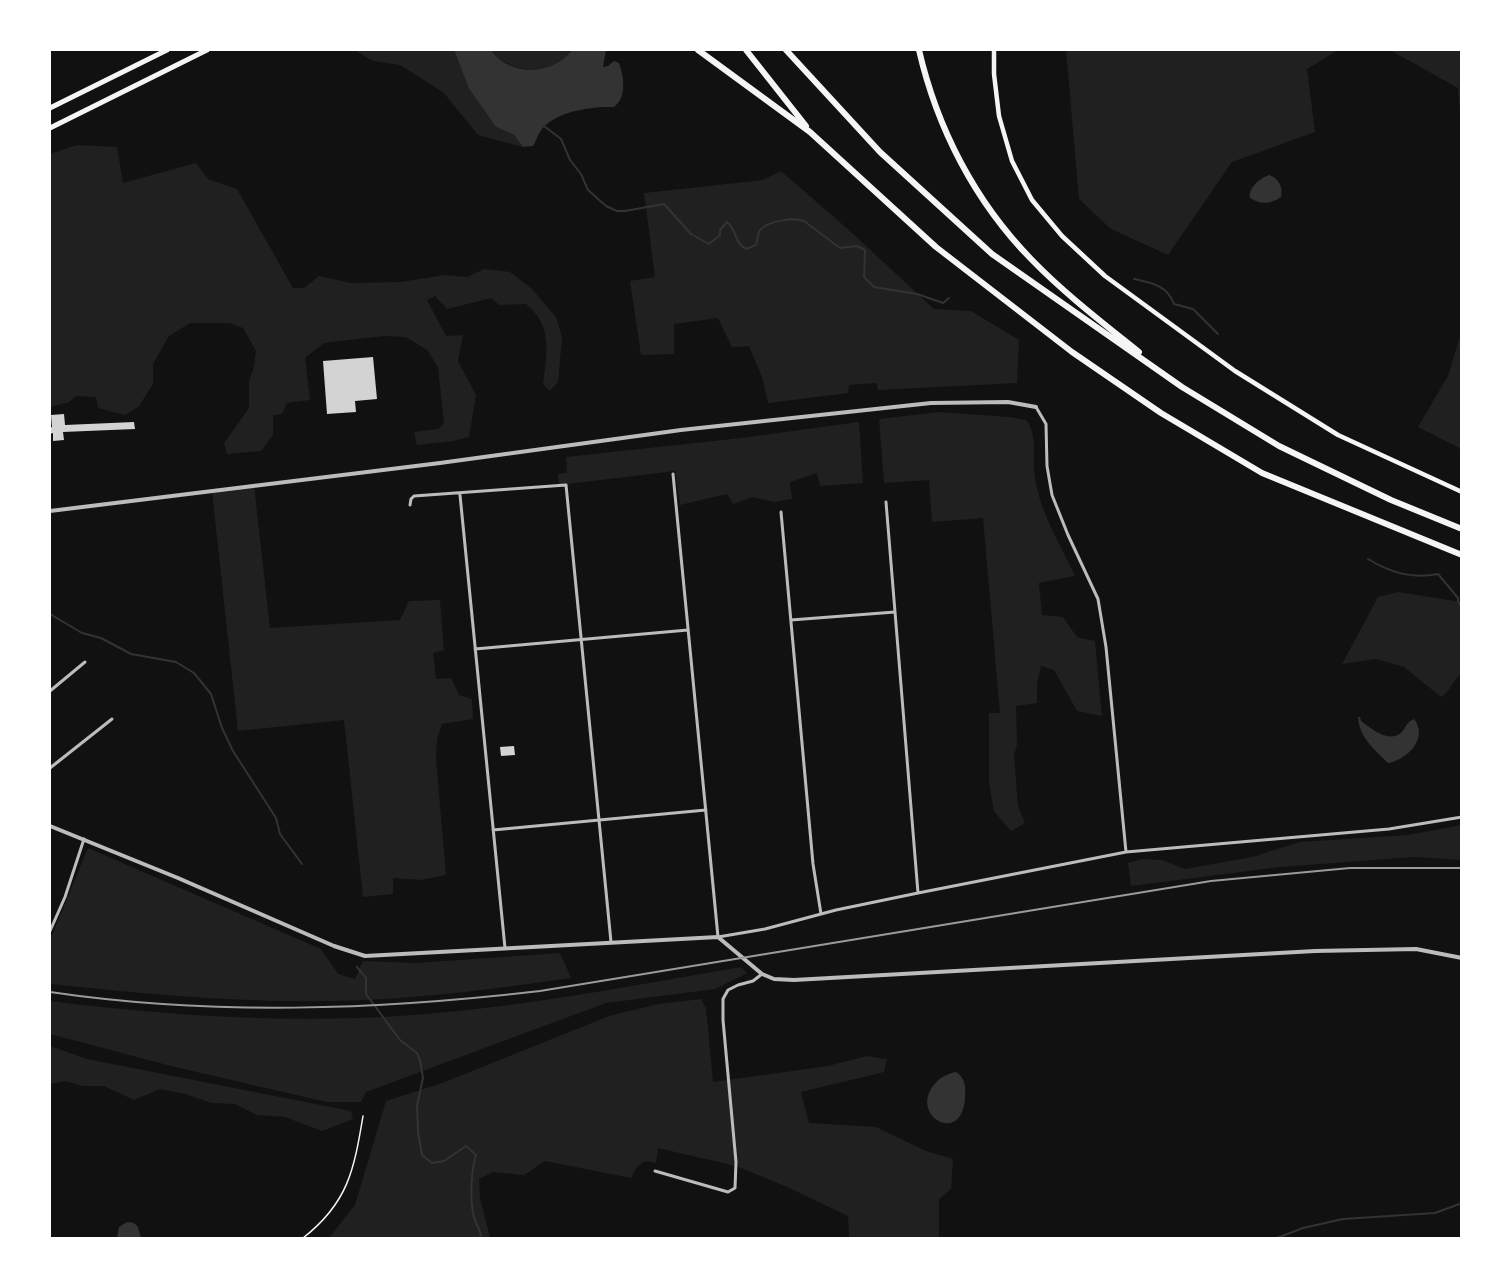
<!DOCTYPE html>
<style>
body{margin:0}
#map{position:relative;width:1511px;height:1288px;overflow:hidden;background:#111;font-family:Lato,sans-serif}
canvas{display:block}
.frame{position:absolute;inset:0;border:51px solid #fff;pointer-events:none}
</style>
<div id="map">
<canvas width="1511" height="1288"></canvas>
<div class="frame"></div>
</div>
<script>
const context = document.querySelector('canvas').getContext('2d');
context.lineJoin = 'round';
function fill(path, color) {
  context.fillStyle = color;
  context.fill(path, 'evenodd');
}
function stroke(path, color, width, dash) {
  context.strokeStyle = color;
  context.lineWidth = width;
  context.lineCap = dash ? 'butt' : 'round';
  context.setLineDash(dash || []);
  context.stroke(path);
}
fill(new Path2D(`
 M354 50H454L469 89 496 127 514 135 523 147 478 135 444 93 400 65 373 61Z
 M491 50H571C557 79 508 74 491 50Z
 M1066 50H1338L1307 69 1315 132 1232 162 1168 255 1111 229 1079 199Z
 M1390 50H1461V126L1458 88Z
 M77 145 117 147 123 183 196 163 208 179 237 189 293 288H304L319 276 351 283 400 282 445 275 467 277 484 269 510 272 531 288 556 317 562 337 558 382 550 391 543 384C547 354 553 326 526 304L499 305 491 298 447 309 435 296 427 300 446 336 463 335 458 361 476 395 469 437 453 441 417 445 414 432 438 429 444 423 438 367 427 350 406 337 384 336 324 343 305 358 310 400 287 403 282 414 273 415V435L261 451 227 454 224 443 249 408V381L254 367 256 351 243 328 229 323H190L169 336 153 364V384L139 406 125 415 98 408 96 397 76 396 69 402 50 407V154Z
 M781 171 850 231 934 309 971 311 1019 340 1017 383 878 390 877 383 849 385 848 393 768 403 762 377 749 346 732 347 718 318 674 324V354L641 355 630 281 655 277 644 193 763 180Z
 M1461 333 1462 449H1461L1418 427 1448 376Z
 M939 412 1009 417 1026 420C1037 434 1033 451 1034 469 1037 507 1059 542 1075 576L1039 583 1042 615 1063 617 1077 637 1095 641 1102 716 1077 711 1054 670 1041 666 1037 684V703L1016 706 1017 744 1014 756 1018 806 1025 823 1011 831 994 811 989 783V713H1000L983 518 932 522 929 480 884 483 879 419Z
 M859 422 863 483 820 486 817 473 790 482 792 499 774 502 752 497 733 504 727 494 680 505 675 471 559 485 558 474 567 473 566 457 741 438Z
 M254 485 270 628 400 620 409 601 440 600 444 650 433 653 436 679 451 678 459 695 472 699 473 719 442 724 437 739 436 759 446 875 421 880 393 878V894L363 897 344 720 238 731 212 491Z
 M1398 592 1461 602V674C1452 681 1451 691 1441 697L1404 667 1376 659 1342 664 1378 597Z
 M1461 825V860L1414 857 1280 867 1131 886 1128 863 1142 859 1162 860 1185 869 1252 857 1300 842 1408 835Z
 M88 848 321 949 338 974 355 979 363 961 417 963 560 953 571 978C514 986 457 994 399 998 283 1007 165 996 50 984V940Z
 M741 967 747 973 715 989 606 1003 366 1092 361 1102H326L171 1066 50 1034V1001C191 1019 334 1026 476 1009 565 999 653 982 741 967Z
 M701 999 706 1008 713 1082 828 1066 867 1056 887 1059 884 1072 801 1092 809 1123 876 1127 926 1151 953 1159 951 1189 939 1199V1238H849L848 1216 785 1186 736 1166 658 1148 656 1163 645 1161 636 1168 631 1178 545 1161 524 1175 493 1172 479 1179 480 1198 490 1238H329L355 1205 386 1101 445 1082 609 1016 658 1004Z
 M50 1046 87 1059 351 1111 353 1119 322 1131 285 1117 257 1115 235 1104 212 1103 185 1094 160 1089 134 1100 104 1086H82L66 1081 50 1084Z`), '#202020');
fill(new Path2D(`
 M454 50H491C510 77 553 76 572 50H606L603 67 608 66 614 61 619 63C624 77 627 97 614 107 593 106 556 111 542 129 538 134 536 141 533 146L523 147 514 135 496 127 469 89Z
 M1269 175C1279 178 1283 187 1281 197 1271 204 1261 205 1250 198 1248 188 1260 178 1269 175Z
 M1358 717H1360L1361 721C1372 729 1388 743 1401 733 1406 728 1406 722 1414 719 1429 738 1407 760 1388 763 1374 749 1359 737 1358 717Z
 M956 1072C965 1078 966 1086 965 1097 963 1146 910 1117 933 1086 939 1078 946 1074 956 1072Z
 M127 1222 134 1223 138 1227 141 1238H117L119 1227Z`), '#333');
stroke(new Path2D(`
 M544 126 561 139 570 160 581 174 588 190 606 206 617 211H625L664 204 691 234 709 244 720 235V230L727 222C737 230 733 241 746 249L756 245C758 240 757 234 760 230 768 221 794 217 804 221L840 248 857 246 865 250 864 277 874 287 917 294 943 303 949 298
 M1134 279C1152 283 1167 285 1174 304L1193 309 1218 334
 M1368 559C1391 573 1412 579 1438 574L1458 598V601L1462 609
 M50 614 82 633 101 638 131 654 176 662 194 673 211 694 222 728 233 751 276 818 280 834 302 864
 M357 967 366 978V994L400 1040 417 1053 420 1060 423 1078 417 1106 418 1132 422 1155 432 1163 444 1161 466 1146 476 1155C471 1172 470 1195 473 1213 474 1220 479 1228 481 1235L479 1238
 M1277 1238 1303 1228 1343 1219 1435 1213 1462 1203`), '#333', 2);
fill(new Path2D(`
 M373 357 377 399 355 401 356 412 327 414 323 361Z
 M64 414 65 425 134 422 135 429 63 432 64 440 53 441V433L50 434V428L52 427 51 415Z
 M514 746 515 755 501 756 500 747Z`), '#d3d3d3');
stroke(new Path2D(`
 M303 1238C348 1203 354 1170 363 1116`), '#f5f5f5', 1.5);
stroke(new Path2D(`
 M1036 407 1046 424 1047 466 1052 495 1068 535 1098 599 1106 647 1126 852
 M673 474 718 937 765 929 836 910 918 893 1126 852 1389 829 1462 817
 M460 495 505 948
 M886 502 918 893
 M410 505 411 499 414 496 566 485 611 942
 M781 512 813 864 821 914
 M791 620 895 612
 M475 649 688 630
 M50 691 85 662
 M50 768 112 719
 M493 830 706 810
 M50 931 65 897 84 839
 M655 1171 728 1192 735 1188 736 1162 723 1020V999L728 990 738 985 753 981 762 974`), '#bcbcbc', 3);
stroke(new Path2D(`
 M50 511 440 463 681 430 931 403 1008 402 1036 407
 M50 826 178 878 334 946 365 956 718 937 762 974 774 979 794 980 1315 951 1416 949 1462 958`), '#bcbcbc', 4);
stroke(new Path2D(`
 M994 50V74L999 116 1012 161 1032 200 1062 236 1105 276 1235 371 1338 435 1462 492`), '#f5f5f5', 4.5);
stroke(new Path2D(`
 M50 108 167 50
 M50 128 207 50`), '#f5f5f5', 5);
stroke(new Path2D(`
 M698 50 810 132 936 247 1072 352 1161 413 1262 473 1462 555
 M746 50 806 126
 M786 50 880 152 992 254 1182 387 1279 446 1391 500 1462 529
 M919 50C937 128 975 202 1032 260 1065 294 1103 323 1139 352`), '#f5f5f5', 6);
stroke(new Path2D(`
 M50 992C213 1016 377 1010 540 991L1211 881 1350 868H1462`), '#9a9a9a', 2);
</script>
